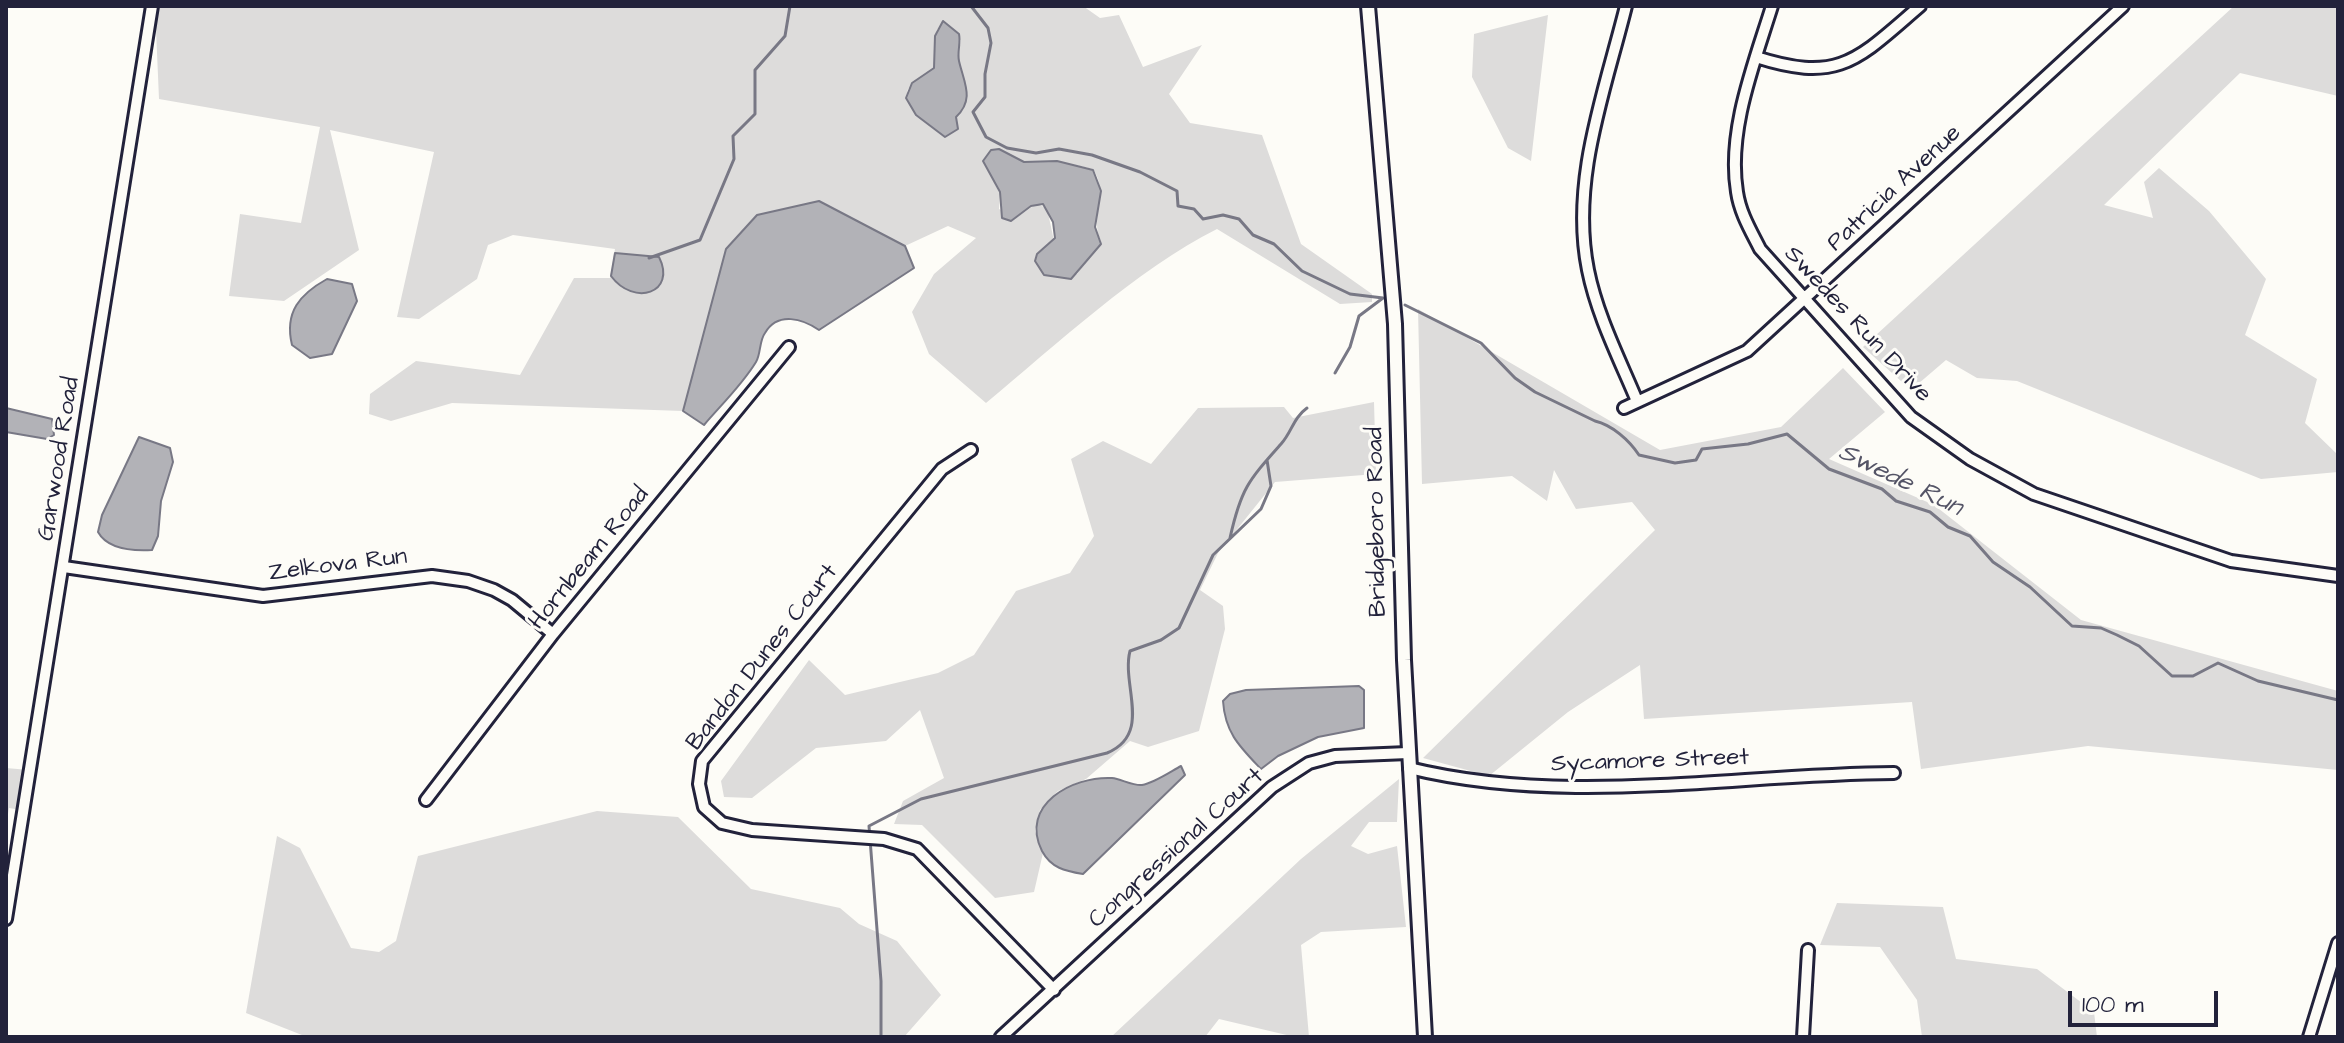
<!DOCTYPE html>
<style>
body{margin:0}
#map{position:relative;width:2344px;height:1043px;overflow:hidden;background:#fdfcf7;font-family:"Architects Daughter",sans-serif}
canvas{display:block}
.frame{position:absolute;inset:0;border:8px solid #22223b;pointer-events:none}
.scale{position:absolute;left:2068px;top:991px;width:150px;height:36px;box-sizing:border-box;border:4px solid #22223b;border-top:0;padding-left:10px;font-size:24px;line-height:28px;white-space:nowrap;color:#22223b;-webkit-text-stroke:6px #fdfcf7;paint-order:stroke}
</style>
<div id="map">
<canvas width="2344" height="1043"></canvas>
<div class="frame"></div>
<div class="scale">100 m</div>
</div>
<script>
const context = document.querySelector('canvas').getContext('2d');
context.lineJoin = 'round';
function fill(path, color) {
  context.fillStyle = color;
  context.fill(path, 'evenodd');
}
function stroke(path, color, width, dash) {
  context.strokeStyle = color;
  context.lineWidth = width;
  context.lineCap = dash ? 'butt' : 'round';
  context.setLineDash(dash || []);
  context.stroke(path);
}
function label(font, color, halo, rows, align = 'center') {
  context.font = font + ' "Architects Daughter",sans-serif';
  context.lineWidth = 6;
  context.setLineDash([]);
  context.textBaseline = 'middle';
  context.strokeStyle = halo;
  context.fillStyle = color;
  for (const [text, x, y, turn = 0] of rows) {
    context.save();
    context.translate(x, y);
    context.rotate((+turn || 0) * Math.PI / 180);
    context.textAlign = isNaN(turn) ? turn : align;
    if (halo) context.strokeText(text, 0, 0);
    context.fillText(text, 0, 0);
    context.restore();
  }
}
fill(new Path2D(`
 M155 6H1083L1100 18 1119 15 1143 67 1202 45 1169 94 1190 123 1262 135 1301 244 1372 294V302L1340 304 1217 229C1136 270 1056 345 986 403L929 354 912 312 934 274 976 238 948 226 905 246 819 201 726 249 683 411 452 403 391 421 369 414 370 394 416 361 520 375 574 278H610L615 249 513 235 488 245 477 279 419 319 397 317 434 152 330 130 359 250 284 301 229 296 240 214 301 223 320 127 159 99ZM937 29 961 40C960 46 958 55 959 61 964 84 975 96 956 117L958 126 945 137 922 119 906 98 908 89 934 68ZM983 161H1057L1093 169C1110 194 1089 217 1101 241L1077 274 1048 275 1035 259 1054 241 1047 208 1036 204 1016 218 999 209 1000 194Z
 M2234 6H2338V96L2240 73 2104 205 2153 218 2144 182 2159 168 2209 211 2266 279 2245 335 2317 379 2305 423 2338 455V472L2261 479 2017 381 1977 378 1946 360 1911 390 1863 347Z
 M1548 15 1531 161 1508 148 1472 77 1474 34Z
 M1418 309 1660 450 1781 427 1843 368 1885 412 1829 459 1934 505 2081 620 2338 691V770L2088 746 1921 769 1912 702 1644 719 1640 665 1568 712 1489 776 1423 758 1655 530 1632 502 1576 509 1554 470 1547 501 1512 476 1422 484Z
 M1374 402 1376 474 1275 482 1218 553 1200 590 1223 606 1225 629 1199 731 1148 747 1130 741 1086 779 1058 791 1040 810 1035 831 1043 853 1034 892 995 898 922 825 894 824 903 801 944 778 920 710 886 741 816 748 752 798 724 797 721 781 809 660 845 695 938 673 974 655 1016 591 1070 573 1094 536 1071 459 1103 441 1151 464 1198 408 1284 407 1293 418Z
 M6 768 29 770 21 810 9 808 6 826Z
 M1399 779 1397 822H1369L1351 846 1368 854 1397 846 1406 927 1321 932 1301 945 1309 1037H1295L1219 1019 1205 1037H1111L1301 859Z
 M597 811 678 817 751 889 840 908 859 924 897 941 941 995 904 1037H307L246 1013 277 836 300 848 351 948 379 952 396 941 418 856Z
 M1837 903 1943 907 1956 959 2037 969 2094 1012 2097 1037H1922L1917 1000 1880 947 1820 945Z`), '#dddcdb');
const water = new Path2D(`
 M943 21 959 34C961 43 957 52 959 61 964 83 975 99 956 117L958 129 945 137 916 115 906 98 912 83 934 68 935 36Z
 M999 149 1024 162 1057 161 1093 170 1101 191 1095 227 1101 244 1071 279 1044 275 1035 261 1037 254 1055 238 1053 222 1043 204 1031 206 1011 221 1002 218 1000 192 983 161 991 150Z
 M819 201 905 246 914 268 819 330C803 319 778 311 765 333 759 341 761 354 756 362 742 385 721 405 704 425L683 411 726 249 757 215Z
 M615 253 659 257C677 293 634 307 611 276Z
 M327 279 352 284 357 301 332 354 310 358 292 345C284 312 300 294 327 279Z
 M6 408 52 419 54 435 47 439 6 432Z
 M139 437 170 448 173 462 161 501 158 536 152 550C134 551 108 550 98 532L102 515Z
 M1359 686 1364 690V728L1318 737 1278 756 1261 769C1240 747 1225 733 1223 701L1230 694 1246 690Z
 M1181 766 1185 775 1083 874C1065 871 1051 868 1042 851 1019 805 1072 776 1112 778 1121 779 1133 786 1142 785 1154 783 1170 772 1181 766Z`);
fill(water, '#b2b2b7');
stroke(water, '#787885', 2);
stroke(new Path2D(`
 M971 6 988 28 991 43 985 74V97L973 112 986 137 1007 148 1036 153 1059 149 1092 155 1140 172 1177 191 1178 206 1194 209 1203 219 1223 215 1239 219 1253 235 1274 244 1302 271 1350 294 1383 298
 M649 258 700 240 734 159 733 136 755 114V70L785 36 790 6
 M1405 305 1481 343 1515 378 1535 392 1595 421C1612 425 1629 440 1639 455L1675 463 1696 460 1702 449 1748 444 1787 434 1829 469 1882 489 1896 501 1930 512 1948 527 1970 536 1993 562 2030 587 2072 626 2101 628 2117 635 2139 646 2172 676H2193L2218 663 2258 681 2338 700
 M1335 373 1350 347 1359 316 1383 298
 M1230 538C1241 488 1249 480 1281 444 1292 432 1293 418 1307 408
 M881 1037V981L869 826 921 799 1107 753C1153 734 1121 685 1130 651L1161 640 1179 628 1213 555 1261 509 1271 486 1267 460`), '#787885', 3);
const minor = new Path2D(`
 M1626 6C1605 91 1570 181 1588 270 1597 315 1619 358 1637 401
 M1772 6C1754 64 1727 131 1737 192 1740 213 1751 231 1760 249L1911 417 1970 459 2034 494 2231 561 2338 576
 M1756 57C1840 84 1858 59 1920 6
 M1624 408 1747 351 2123 6
 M971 450 942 469 702 761 699 784 704 807 722 823 752 830 884 839 917 849 1054 990
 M64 567 263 596 432 576 468 581 494 590 512 600 553 634
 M1409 768C1567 807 1734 774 1894 773
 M426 800 553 634 789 347
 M6 919 152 6
 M1001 1037 1272 787 1309 763 1335 756 1408 753
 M1803 1037 1808 950
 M2309 1037 2338 943`);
const major = new Path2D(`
 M1368 6 1395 324 1404 660 1425 1037`);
stroke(minor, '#22223b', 16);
stroke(major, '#22223b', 18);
stroke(minor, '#fdfcf7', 10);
stroke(major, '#fdfcf7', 12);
label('24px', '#22223b', '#fdfcf7', [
 ["Patricia Avenue",1895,189,-43],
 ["Swedes Run Drive",1857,325,47],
 ["Garwood Road",60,459,-81],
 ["Bridgeboro Road",1378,522,-91],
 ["Hornbeam Road",590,559,-51],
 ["Zelkova Run",338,566,-7],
 ["Bandon Dunes Court",763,658,-52],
 ["Sycamore Street",1650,762,-2],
 ["Congressional Court",1177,849,-42]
]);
label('italic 26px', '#545466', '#fdfcf7', [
 ["Swede Run",1900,481,26]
]);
</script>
